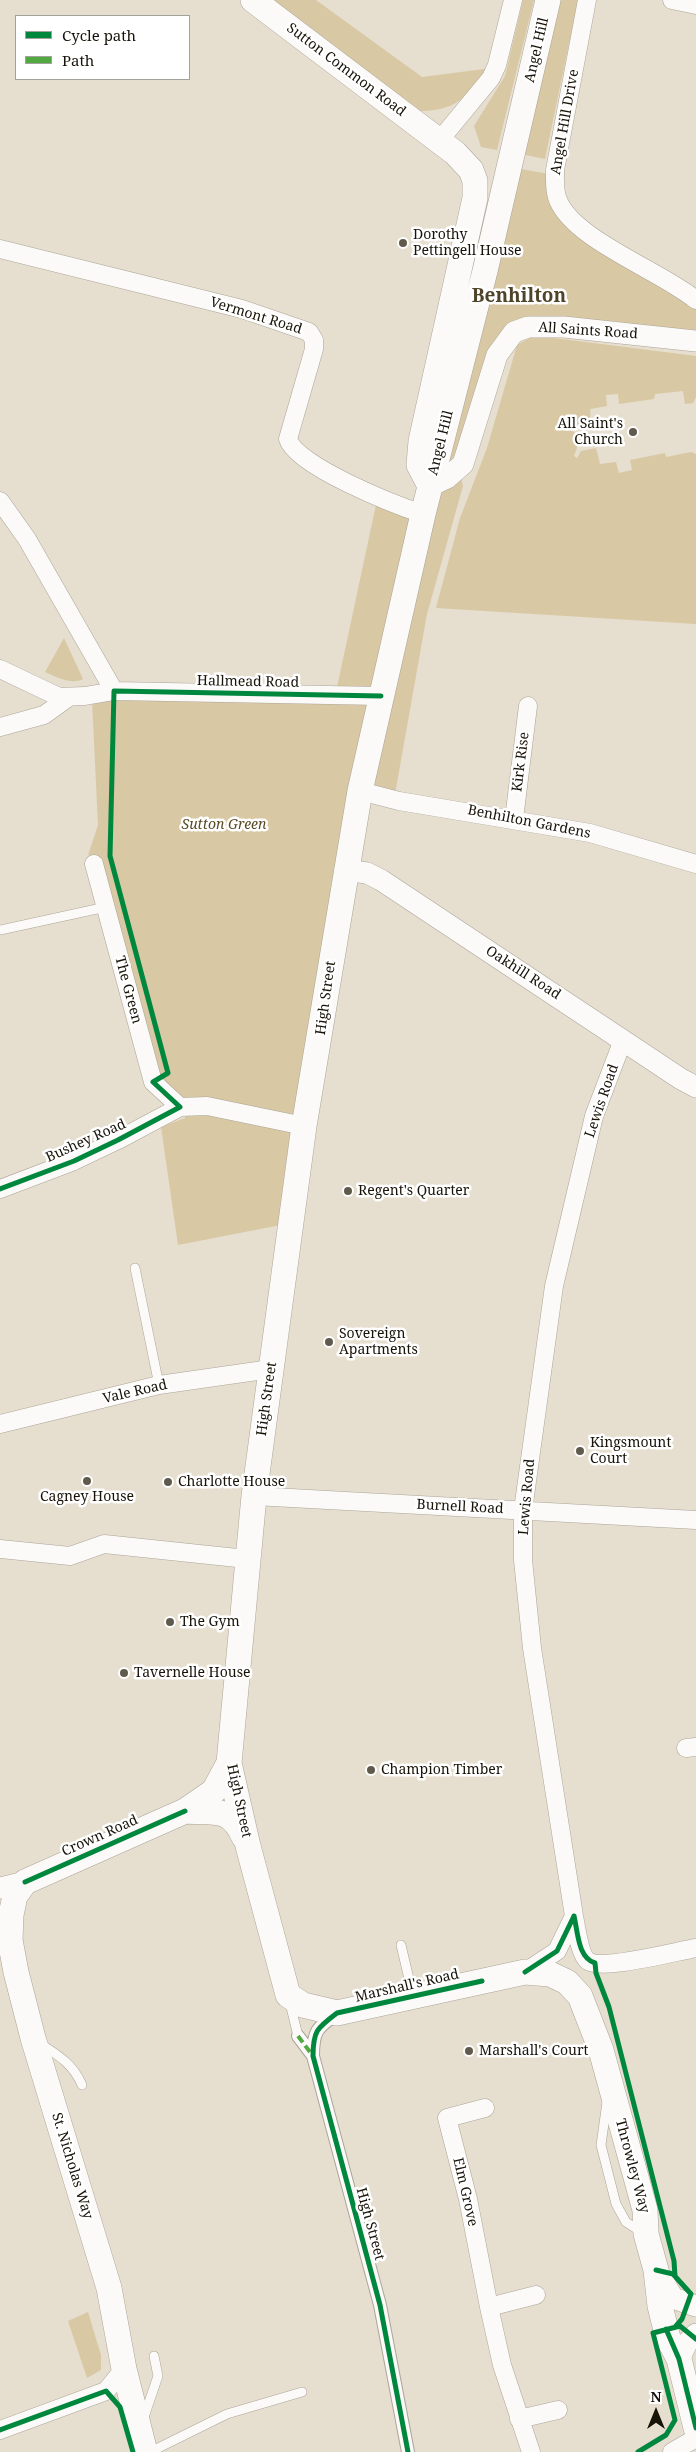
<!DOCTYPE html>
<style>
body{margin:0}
#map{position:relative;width:696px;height:2452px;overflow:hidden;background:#e6dece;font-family:"Noto Serif",serif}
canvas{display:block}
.legend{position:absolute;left:15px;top:15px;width:175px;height:65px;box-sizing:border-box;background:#fff;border:1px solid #a3a19c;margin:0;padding:6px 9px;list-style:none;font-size:15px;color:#181308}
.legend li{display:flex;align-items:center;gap:10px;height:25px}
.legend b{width:25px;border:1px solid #a3a19c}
.north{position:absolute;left:631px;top:2387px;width:50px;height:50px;-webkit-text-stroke:4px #fff;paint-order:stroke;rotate:0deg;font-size:14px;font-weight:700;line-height:20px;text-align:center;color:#181308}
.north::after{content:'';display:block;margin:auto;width:18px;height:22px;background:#181308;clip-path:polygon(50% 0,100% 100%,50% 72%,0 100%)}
</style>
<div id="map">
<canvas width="696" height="2452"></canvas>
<ul class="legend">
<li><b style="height:6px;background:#00873e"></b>Cycle path</li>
<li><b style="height:6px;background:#52a841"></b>Path</li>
</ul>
<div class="north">N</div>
</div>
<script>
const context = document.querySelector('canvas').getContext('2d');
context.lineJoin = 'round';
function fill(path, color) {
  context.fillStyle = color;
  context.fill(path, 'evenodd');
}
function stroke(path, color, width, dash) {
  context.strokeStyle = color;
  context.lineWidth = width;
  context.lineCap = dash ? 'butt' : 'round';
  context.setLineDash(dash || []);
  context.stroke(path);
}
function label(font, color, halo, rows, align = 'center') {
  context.font = font + ' "Noto Serif",serif';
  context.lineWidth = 5;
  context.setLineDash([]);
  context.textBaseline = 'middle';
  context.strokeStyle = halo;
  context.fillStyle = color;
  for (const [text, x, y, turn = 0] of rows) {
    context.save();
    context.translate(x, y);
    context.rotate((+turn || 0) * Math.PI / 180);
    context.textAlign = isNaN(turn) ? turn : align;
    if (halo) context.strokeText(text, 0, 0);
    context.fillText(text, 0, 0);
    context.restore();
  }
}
fill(new Path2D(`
 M260 0H316L422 77 492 68C462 101 455 113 407 111Z
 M523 0H534L497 150 481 147 474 126 505 76Z
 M558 0H578L545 159 525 155Z
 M515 168 549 174 555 204 696 295V336L510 329 459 460 436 478Z
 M546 337 696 356V397L693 403 685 404 683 391 655 394 654 399 619 404 618 394 606 395 607 406 590 409 591 425 577 428 571 424 569 428 575 433 577 448 574 456 577 458 581 451 596 448 600 464 616 462 619 473 632 470 630 460 665 453 666 457 691 452 696 454V624L436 608 460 518 487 448 517 345 529 338Z
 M460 474 463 486 427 614 395 794 370 789 434 490Z
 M377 500 419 515 379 693 336 692Z
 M64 638 83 679C71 685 56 677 45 672Z
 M118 695 376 700 291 1223 178 1245 161 1127 185 1118 186 1106 157 1074 101 859 88 855 98 825 92 701Z
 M88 2312 101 2355V2370L87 2378 68 2321Z`), '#d9c8a4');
const service = new Path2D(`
 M0 930 106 907
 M135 1268 159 1385
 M401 1945 413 1996
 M290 2003 298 2036
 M41 2044C59 2056 73 2064 82 2085
 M607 2102 601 2145 616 2204 626 2222 643 2233
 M143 2420 158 2376 154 2356
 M150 2452 227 2414 302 2392`);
const pedestrian = new Path2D(`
 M336 2014C317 2028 313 2031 313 2056L380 2305 408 2452
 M298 2036 313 2056`);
const minor = new Path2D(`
 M587 0 555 170C555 180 554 191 558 200 574 240 661 271 696 300
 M672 0 696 5
 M439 141 491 78 497 65 513 0
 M0 249 242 309 309 332 314 340V349L288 439C296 466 395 505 423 514
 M0 501 27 539 114 691
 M0 669 59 697 85 696 114 691 381 696
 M0 727 44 715 69 697
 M360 791 399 801 590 833 696 864
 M514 819 528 706
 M94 864 153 1082 180 1107
 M623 1040 594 1116 554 1286 523 1510V1560L532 1648 574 1916C576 1926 580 1956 588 1961 602 1971 677 1951 696 1948
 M0 1189 74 1161 118 1140 180 1107 207 1106 304 1126
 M0 1424 159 1385 271 1369
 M254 1496 696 1520
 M0 1549 70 1556 104 1544 247 1559
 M686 1748 696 1747
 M525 1972 557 1951 574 1916
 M485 2108 447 2118 468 2199 489 2307 502 2365 531 2452
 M489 2307 536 2295
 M519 2419 558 2410
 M0 2430 106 2391 124 2369
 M672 2452 696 2438`);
const tertiary = new Path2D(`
 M430 486 447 478 463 464 497 355 514 332 528 327H564L696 341
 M345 870 367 873 381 880 681 1079 696 1087
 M0 1888 25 1882
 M658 2272 673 2298 696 2306
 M679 2359 687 2343 696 2334`);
const secondary = new Path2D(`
 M253 0 455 153 471 170 475 181V198L421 441 419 465 429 484
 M548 0 485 271 423 514 360 791 304 1126 254 1496 229 1763 248 1846 288 1995 303 2005 337 2013 525 1972 550 1974 567 1982 580 1996 601 2050 645 2210 646 2234 656 2270 660 2306 668 2338 679 2359 696 2428
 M185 1811C215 1813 230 1806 244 1837
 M145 2452 124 2369 109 2288 33 2038 16 1972 10 1940 11 1915 15 1896 25 1882 185 1811 214 1791 229 1763`);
stroke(service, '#aba598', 10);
stroke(pedestrian, '#aba598', 14);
stroke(minor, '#aba598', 19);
stroke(tertiary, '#aba598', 22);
stroke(secondary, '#aba598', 26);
stroke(service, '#fbfaf8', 9);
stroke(pedestrian, '#fbfaf8', 12);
stroke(minor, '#fbfaf8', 18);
stroke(tertiary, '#fbfaf8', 21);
stroke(secondary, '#fbfaf8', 25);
stroke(new Path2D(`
 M298 2036 313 2056`), '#52a841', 4, [8, 4]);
stroke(new Path2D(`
 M0 1189 74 1161 118 1140 180 1107 153 1082 168 1073 110 856 114 691 381 696
 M25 1882 185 1811
 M574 1916C578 1933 578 1958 595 1963L596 1973 609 2007 674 2261 675 2276
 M525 1972 557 1951 574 1916
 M656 2270 673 2274 691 2294 682 2319 676 2326
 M666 2329 679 2359 696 2428
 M0 2430 106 2391 120 2407 133 2452
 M408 2452 380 2305 313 2056C313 2031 317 2028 337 2013L482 1981
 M638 2452 666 2435 675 2420 653 2333 680 2326 696 2339`), '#00873e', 5);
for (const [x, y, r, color] of [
 [403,243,5,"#605a4d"],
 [633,432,5,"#605a4d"],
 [348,1191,5,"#605a4d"],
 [329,1342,5,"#605a4d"],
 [580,1451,5,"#605a4d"],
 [87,1481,5,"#605a4d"],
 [168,1482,5,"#605a4d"],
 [170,1622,5,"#605a4d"],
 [124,1673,5,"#605a4d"],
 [371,1770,5,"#605a4d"],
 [469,2051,5,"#605a4d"]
]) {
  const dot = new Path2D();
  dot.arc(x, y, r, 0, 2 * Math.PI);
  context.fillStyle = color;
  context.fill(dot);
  stroke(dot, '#fff', 2);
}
label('14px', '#181308', '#fff', [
 ["Angel Hill",537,50,-77],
 ["Sutton Common Road",346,70,37],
 ["Angel Hill Drive",565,122,-80],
 ["Vermont Road",256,316,17],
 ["All Saints Road",588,331,4],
 ["Angel Hill",441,443,-76],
 ["Hallmead Road",248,682,1],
 ["Kirk Rise",521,762,-83],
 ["Benhilton Gardens",529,822,11],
 ["Oakhill Road",523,973,33],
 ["The Green",128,990,75],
 ["High Street",326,998,-82],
 ["Lewis Road",602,1101,-71],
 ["Bushey Road",86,1141,-24],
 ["Vale Road",135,1392,-13],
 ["High Street",267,1399,-82],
 ["Lewis Road",527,1497,-85],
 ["Burnell Road",460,1507,3],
 ["High Street",239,1801,78],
 ["Crown Road",100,1836,-24],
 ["Marshall's Road",407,1986,-13],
 ["St. Nicholas Way",72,2166,73],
 ["Throwley Way",632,2166,75],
 ["Elm Grove",465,2192,77],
 ["High Street",370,2224,75]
]);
label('14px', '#181308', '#fff', [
 ["Dorothy",413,235],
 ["Pettingell House",413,251],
 ["All Saint's",623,424,"right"],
 ["Church",623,440,"right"],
 ["Regent's Quarter",358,1191],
 ["Sovereign",339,1334],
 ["Apartments",339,1350],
 ["Kingsmount",590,1443],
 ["Court",590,1459],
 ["Charlotte House",178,1482],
 ["Cagney House",87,1497,"center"],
 ["The Gym",180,1622],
 ["Tavernelle House",134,1673],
 ["Champion Timber",381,1770],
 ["Marshall's Court",479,2051]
], 'left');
label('italic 14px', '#594a25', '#fff', [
 ["Sutton Green",224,825]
]);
label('bold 19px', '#4f4429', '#fff', [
 ["Benhilton",519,297]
]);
</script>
